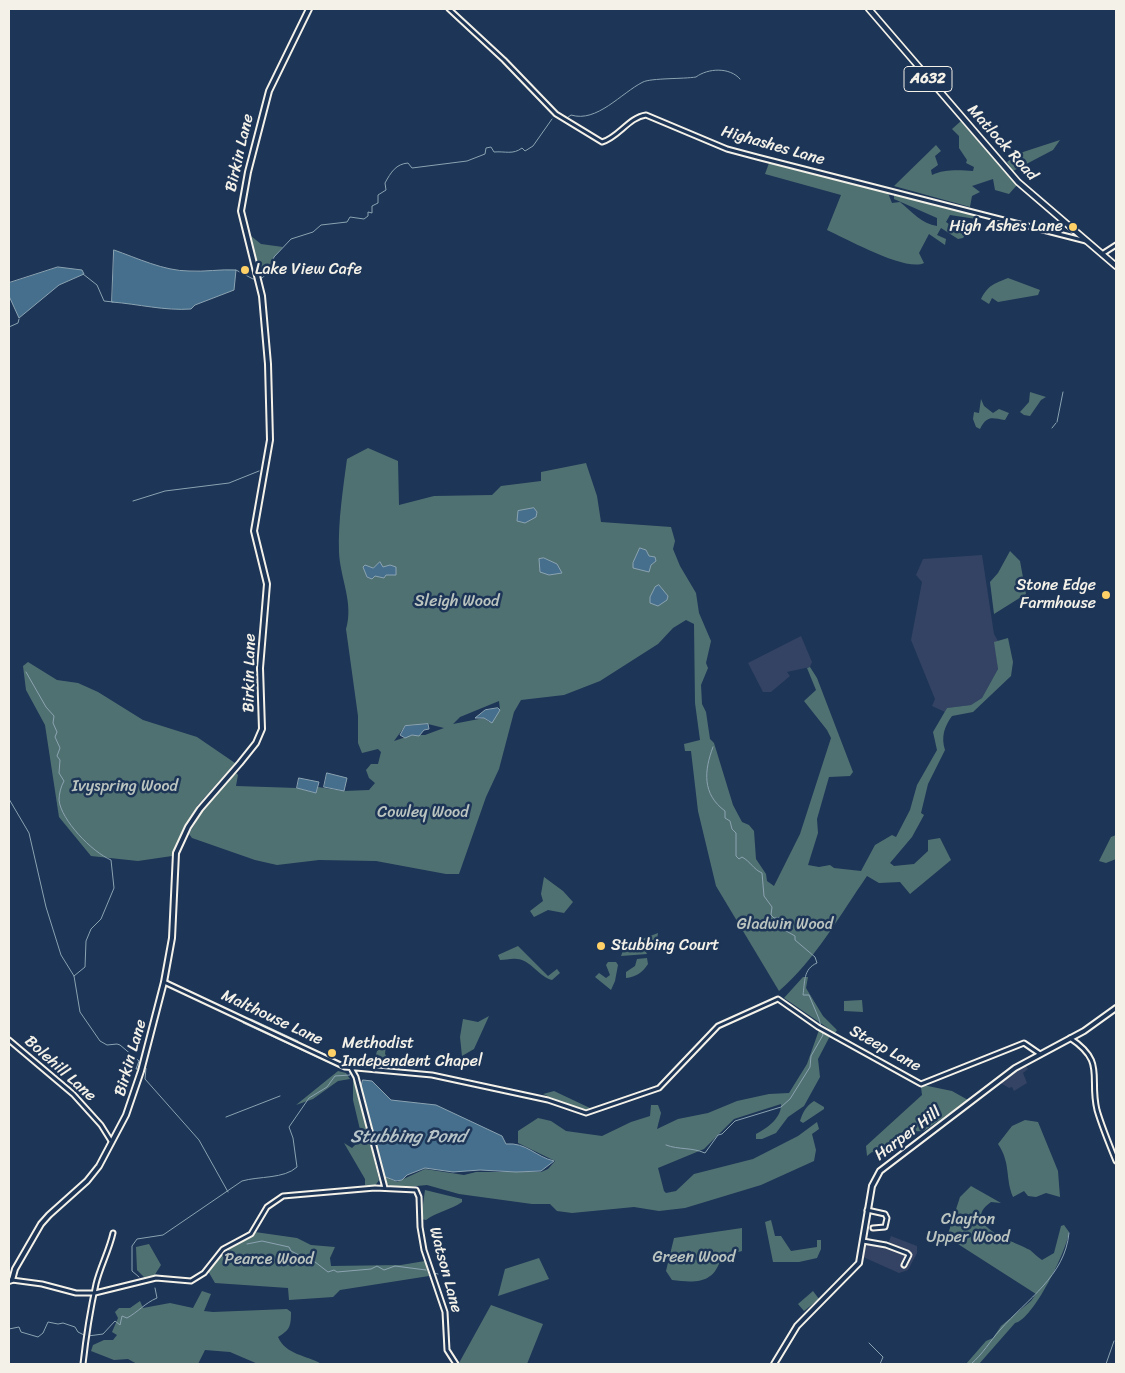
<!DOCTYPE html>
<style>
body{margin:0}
#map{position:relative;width:1125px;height:1373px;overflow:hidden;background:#1d3557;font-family:Sriracha,sans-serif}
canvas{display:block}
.frame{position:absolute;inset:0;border:10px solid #f4f1e8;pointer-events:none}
</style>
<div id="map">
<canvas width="1125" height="1373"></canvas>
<div class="frame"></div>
</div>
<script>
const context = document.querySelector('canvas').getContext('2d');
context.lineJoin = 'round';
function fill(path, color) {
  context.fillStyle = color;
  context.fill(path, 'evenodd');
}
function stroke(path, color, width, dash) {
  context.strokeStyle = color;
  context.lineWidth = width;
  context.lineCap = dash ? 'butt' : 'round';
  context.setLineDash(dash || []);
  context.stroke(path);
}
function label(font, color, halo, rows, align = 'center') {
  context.font = font + ' Sriracha,sans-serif';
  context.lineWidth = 5;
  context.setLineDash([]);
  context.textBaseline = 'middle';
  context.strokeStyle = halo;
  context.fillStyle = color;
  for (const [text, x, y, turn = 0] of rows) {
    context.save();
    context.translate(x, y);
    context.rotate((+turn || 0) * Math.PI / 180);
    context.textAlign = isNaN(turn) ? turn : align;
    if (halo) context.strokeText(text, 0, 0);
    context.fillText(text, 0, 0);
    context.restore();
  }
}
fill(new Path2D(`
 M982 555 994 634 998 641 995 643 998 669 982 698 971 705 947 708 945 712 932 706 935 699 911 640 922 582 916 575 923 559Z
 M801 636 812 662 810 667 787 672 790 676 771 692H763L748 663Z
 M1025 1065 1028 1069 1023 1073 1027 1083 1014 1091 1012 1087 1009 1088 999 1082Z
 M891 1236 917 1246V1253L908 1270 899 1273 863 1257 867 1240 888 1244Z`), '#344364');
fill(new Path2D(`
 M961 121 1017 185 1009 194 995 190 993 179 972 186 980 192 972 196 970 207 894 186 936 145 941 151 935 156 938 165 931 170 932 175C944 169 960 170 973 171L974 167 966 163 967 160 959 148V136L952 129Z
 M1060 140 1053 150 1013 171 1007 162 1020 153Z
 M769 163 888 193 892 203 900 202C911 211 922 224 937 226V218L894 199V195L978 213 976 219 950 215 946 222 965 235 963 238 958 239 941 228 937 235 946 239 945 245 929 234 919 253 924 263C906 272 847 239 827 230L841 195 765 174Z
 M251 236 261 244 283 247 274 257 268 272 266 271 260 277Z
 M1008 278 1040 290 1038 295 998 302 992 298 989 304 981 299C988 285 994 284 1008 278Z
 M1030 392 1046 397 1041 400 1030 416 1024 415 1020 412 1029 402Z
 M981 399 984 406 993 413 999 409 1009 413 1005 420C992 418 987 415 980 429L976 427 973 419 974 412 979 413Z
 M368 448 398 461 399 505 434 496 492 495 501 486 541 481V472L586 463 597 496 601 522 671 527 675 541 673 549 680 566 696 593 699 613 711 641 706 663 708 668 701 685 702 704 706 712 710 739 714 743 733 805 742 822 749 825 754 831 756 859 766 874 767 881 774 886 800 834 831 738 827 730 804 701 816 690 807 668 810 667 817 678 853 772 850 776 829 777 817 819 818 833 808 865 819 867 830 865 834 868 861 871 875 845 892 835 896 837 910 810 917 785 937 750 933 732 947 708 971 705 982 698 998 669 994 642 1008 638 1013 662 1011 676 973 712 952 716C944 727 941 737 945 750L928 784 921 813 924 815 912 837 890 863 894 866 914 864 928 851V840L940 838 951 860 910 894 900 882 879 883 867 876C840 915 815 960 779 991L716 886 698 811 691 751H685L684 744 700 740 695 703 694 624 686 620 673 628 658 644 600 681 564 695 521 700 514 712 499 769 486 797 459 874H446L376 861 319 860 277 865 255 860 192 838 189 834 204 808 236 773 238 775 236 786 297 788 316 793 318 787 344 791 369 790 375 783 369 778 366 770 371 764H378L381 752 378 749 362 753 358 743V716L346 629C354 603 340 578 339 552 338 521 343 489 347 459ZM499 701 500 710 489 722 484 718 453 724 460 717ZM428 724 444 728 425 735H412L394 741 405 726Z
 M1010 551 1020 561 1026 594 994 614 990 582 998 573Z
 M28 662 57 680 78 683 98 692 143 720 197 737 235 763 197 806 172 856 138 861 91 856 59 817 45 725 26 690 23 666Z
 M1116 835V859L1106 863 1099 861 1111 837Z
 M544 877 563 891 573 902 564 913 548 910 534 917 530 911 543 901 541 894Z
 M658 933 656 946 650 947 637 941Z
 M626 943 645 950 647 954 621 956Z
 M518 946 548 976 557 969 560 973 552 980C539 977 531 960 517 959 512 958 505 960 500 960L498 955Z
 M647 958 648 964C643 972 636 977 626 978V972L635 966 637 959Z
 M608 962H616L618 965 615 981 611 990 595 977 599 973 606 978 610 975 606 965Z
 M803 977H808L806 988 823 1016 837 1030 835 1033 784 998Z
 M862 1000 863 1012 844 1011V1001Z
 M489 1016 474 1049 462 1056 460 1037 463 1019 478 1022Z
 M819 1030 830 1036 818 1059 820 1077 804 1106 788 1117 776 1133 762 1139H756V1134C768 1128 782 1117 781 1104L734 1119 704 1149 658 1168 664 1191 666 1193 676 1191 694 1174 753 1159 798 1136 817 1122 819 1129 812 1134 816 1150 814 1161 761 1185 685 1208 659 1211 634 1207 572 1213 557 1211 550 1204H532L459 1194 427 1185 396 1188 384 1183 383 1176 397 1182 425 1169 464 1175 476 1172H541L548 1169 555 1161 518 1143V1131L538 1118 551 1121 566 1131 602 1136 631 1122 650 1116 651 1105H658L661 1113 657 1129 678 1119 708 1113 737 1101 769 1094 789 1093 807 1064Z
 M386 1045 385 1054 396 1069 375 1066 374 1062 377 1051Z
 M338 1071 346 1073 350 1079 338 1081 313 1099 296 1105Z
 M353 1081 356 1082 379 1180 375 1186 365 1185V1179L344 1143 352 1148 362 1138 353 1100Z
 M923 1085 952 1091 968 1100 924 1131 903 1132 892 1139 884 1155 872 1152 867 1156 866 1146 922 1095 921 1087Z
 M554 1091 592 1109 582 1111 543 1094Z
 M814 1101 824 1107V1109L803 1123 800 1121C803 1112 806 1106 814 1101Z
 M1025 1120 1038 1122 1058 1171 1060 1197 1046 1193 1036 1197 1028 1196 1024 1191 1013 1197C1005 1178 1011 1163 998 1144L1012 1126Z
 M971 1186 1001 1203 991 1202C958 1225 1016 1242 1030 1250 1034 1253 1037 1257 1042 1260L1054 1253 1061 1226 1064 1225 1069 1232C1067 1250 1033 1320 1015 1323L979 1364H966L986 1341 993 1338 1001 1326 1031 1301 1036 1294 947 1237 960 1197Z
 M425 1190 462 1199V1202C451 1210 436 1212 426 1220L421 1219Z
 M771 1220 775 1236H781L791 1251 817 1247V1240H821V1249L817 1258 799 1262H773L765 1222Z
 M742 1228V1251L721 1257C715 1284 695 1283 672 1280L666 1271 674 1238Z
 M255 1232 297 1238 311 1245 335 1247 330 1258 331 1266 401 1265 425 1261 429 1276 340 1290 333 1297 289 1300 288 1288 215 1283 208 1271 225 1249Z
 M149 1244 161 1265 154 1276 144 1277 137 1270 136 1247Z
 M539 1258 549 1279 498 1296 505 1269Z
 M202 1291 211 1294 204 1311 213 1312 287 1309 291 1312C291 1326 290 1330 278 1337 286 1355 306 1355 322 1364H258L230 1352 205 1350 198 1364H137L128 1359 114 1360 91 1351 93 1345 104 1340H113L117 1335 112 1332 118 1318 115 1312 119 1308H130L140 1301 143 1308 170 1303 193 1308Z
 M813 1291 819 1299 804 1311 798 1304Z
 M491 1305 543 1324 527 1364 459 1363Z`), '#507172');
const water = new Path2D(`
 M114 250C137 258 164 271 189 271 205 272 220 269 236 270L234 290 195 305 191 309C165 311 138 304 112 302Z
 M58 267 82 270 84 274 59 285 19 318 9 296V283Z
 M534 508 537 512 536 517 525 523 517 521 518 511Z
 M640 548 646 550 649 556 655 557 656 561 651 565 649 572 633 568V563Z
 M544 558 557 564 562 573 549 575 540 572 539 559Z
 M380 562 383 567 390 565 396 567V575H386L384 578 375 576 372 579 367 577 363 567 365 565 373 568Z
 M659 585 668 596 667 600 658 606 650 603V597L655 587Z
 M498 708 500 710 492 723 484 718H475L485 710Z
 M428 724 429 729 424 730 419 736 412 735 405 738 400 735 405 726Z
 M327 773 347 778 344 791 324 787Z
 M299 778 319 782 316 793 297 788Z
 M363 1080 372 1081 391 1100 436 1105 502 1136 506 1144C526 1142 536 1157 554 1161L541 1171 516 1172 480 1170 453 1172 425 1168 407 1175 402 1180 396 1181 383 1176 361 1087Z`);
fill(water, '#456f8d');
stroke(water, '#8ba3b1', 1);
stroke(new Path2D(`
 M560 113 567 118 571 115C597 123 621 93 643 82 651 78 684 79 696 77 708 68 730 67 740 79
 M236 270 253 279 262 278 270 271 274 257 291 239 313 232 321 225 347 222 350 217 364 219 368 216V212L372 213V206L378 203V195L386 190 385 183C391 172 396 164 408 163L412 168 467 161 485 154 486 148 491 147 494 152C505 151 513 155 522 148L525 151 533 146 552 119
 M83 274 97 285 104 301 113 302
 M9 327 18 323 19 319
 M1057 422 1063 392
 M1052 428 1056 423
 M133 501 165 491 229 483 259 471
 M26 672 46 707 54 716 53 723 57 732 55 737 60 748 57 756 60 760 59 773 64 781C61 786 59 794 59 800 61 820 92 852 111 860L114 888 101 919 91 929 86 941 85 967 74 976
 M9 799 29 833 46 907 61 955 74 976 80 1012 100 1041 107 1045 117 1044 120 1045 139 1061 136 1069H139
 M251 1019 298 1041
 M243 1023 330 1063
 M312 1049 325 1054
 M143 1069 146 1068 145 1079 199 1140 228 1192
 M226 1117 280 1096
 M666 1145C679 1150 691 1147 705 1153L718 1135 722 1134 735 1121 781 1107 790 1099 810 1067 811 1056 823 1035 819 1019 809 995H803C805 982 803 969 817 963L815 957 795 940V936L781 928 780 918H774L771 915 772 907 764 896 762 873C753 869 751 862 742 857L739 859 736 856V833L732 829 730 821 725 818V811C702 794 704 771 713 747
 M247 1244 262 1241 289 1247 291 1251 301 1256 306 1255 328 1272 334 1270 337 1272 371 1269 377 1266 384 1270 395 1266 426 1270
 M433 1273 438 1274
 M139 1277 132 1271V1246L137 1239 163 1235 242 1181C259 1176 284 1179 297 1167L293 1138 289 1127 309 1098 327 1087 335 1076 350 1075V1070
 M9 1329 19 1327 21 1332 38 1337 43 1333 48 1322 58 1324 63 1323 75 1327 78 1332 84 1335
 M88 1336 103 1334 115 1321 120 1325 122 1316 127 1318C138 1312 145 1303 157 1298L155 1288
 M869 1343 883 1357 880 1364
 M971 1364C983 1354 990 1341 1000 1330 1027 1299 1065 1276 1069 1233
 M1106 1364 1114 1341`), '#8ba3b1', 1);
const minor = new Path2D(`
 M449 9 504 60 556 114 602 142C618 138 629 117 646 115L727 149 757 157 1086 241
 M1102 254 1116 245
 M164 982 345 1067 432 1075 548 1100 586 1113 659 1088 718 1026 778 999 818 1027 921 1084 1024 1043 1040 1054
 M1070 1038C1106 1062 1089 1076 1097 1110 1102 1127 1109 1144 1116 1161
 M9 1040 73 1094 101 1125 111 1141
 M351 1068 356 1077 385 1188
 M867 1210 885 1214 887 1218 885 1227 873 1228
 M863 1241 886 1245 907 1253 909 1255 904 1265
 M12 1280 42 1284 76 1293H95L156 1278 191 1281 204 1273 223 1249 251 1234 267 1207 283 1196 375 1188 416 1190 419 1197 420 1227 424 1250 445 1312 447 1350 456 1364
 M83 1364C86 1337 90 1311 96 1284 100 1267 109 1251 113 1233`);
const tertiary = new Path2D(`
 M9 1281 12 1280 15 1269 41 1224 49 1215 87 1181 99 1166 126 1115 141 1071 164 982 172 938 176 853 188 827 200 809 240 763 256 743 262 729 260 668 267 584 254 531 270 440 268 364 262 296 241 211 248 172 269 91 309 9
 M774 1364 797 1326 859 1263 872 1186 880 1171 1015 1068 1084 1031 1116 1008`);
const primary = new Path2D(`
 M869 9 1018 182 1116 266`);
stroke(minor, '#f4f1e8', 7);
stroke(tertiary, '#f4f1e8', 8);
stroke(primary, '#f4f1e8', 8);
stroke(minor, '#1d3557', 3);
stroke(tertiary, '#1d3557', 4);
stroke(primary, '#1d3557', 4.5);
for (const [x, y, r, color] of [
 [1073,227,5,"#ffd166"],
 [245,270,5,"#ffd166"],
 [1106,595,5,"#ffd166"],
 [601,946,5,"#ffd166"],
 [332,1053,5,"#ffd166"]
]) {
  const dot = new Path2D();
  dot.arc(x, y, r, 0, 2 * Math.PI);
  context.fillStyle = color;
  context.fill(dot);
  stroke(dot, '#1d3557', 2);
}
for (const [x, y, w] of [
 [928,79,48]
]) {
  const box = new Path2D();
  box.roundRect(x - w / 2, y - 12.5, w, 25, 4);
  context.fillStyle = '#1d3557';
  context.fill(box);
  stroke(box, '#f4f1e8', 1);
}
label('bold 15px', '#f4f1e8', null, [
 ["A632",928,79]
]);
label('16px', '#f4f1e8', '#1d3557', [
 ["Matlock Road",1002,143,48],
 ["Highashes Lane",773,146,16],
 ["Birkin Lane",240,153,-77],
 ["Birkin Lane",250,673,-89],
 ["Malthouse Lane",272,1018,25],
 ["Steep Lane",885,1049,29],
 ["Birkin Lane",131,1058,-74],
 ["Bolehill Lane",60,1069,42],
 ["Harper Hill",908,1134,-37],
 ["Watson Lane",445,1270,75]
]);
label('16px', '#f4f1e8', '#1d3557', [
 ["High Ashes Lane",1063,227,"right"],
 ["Lake View Cafe",255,270],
 ["Stone Edge",1096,586,"right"],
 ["Farmhouse",1096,604,"right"],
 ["Stubbing Court",611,946],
 ["Methodist",342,1044],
 ["Independent Chapel",342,1062]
], 'left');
label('16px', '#bbc4bf', '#1d3557', [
 ["Sleigh Wood",457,602],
 ["Ivyspring Wood",125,787],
 ["Cowley Wood",423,813],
 ["Gladwin Wood",785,925],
 ["Clayton",968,1220],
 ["Upper Wood",968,1238],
 ["Green Wood",694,1258],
 ["Pearce Wood",269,1260]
]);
label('italic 18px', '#b7c4c8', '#1d3557', [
 ["Stubbing Pond",408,1137]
]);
</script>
